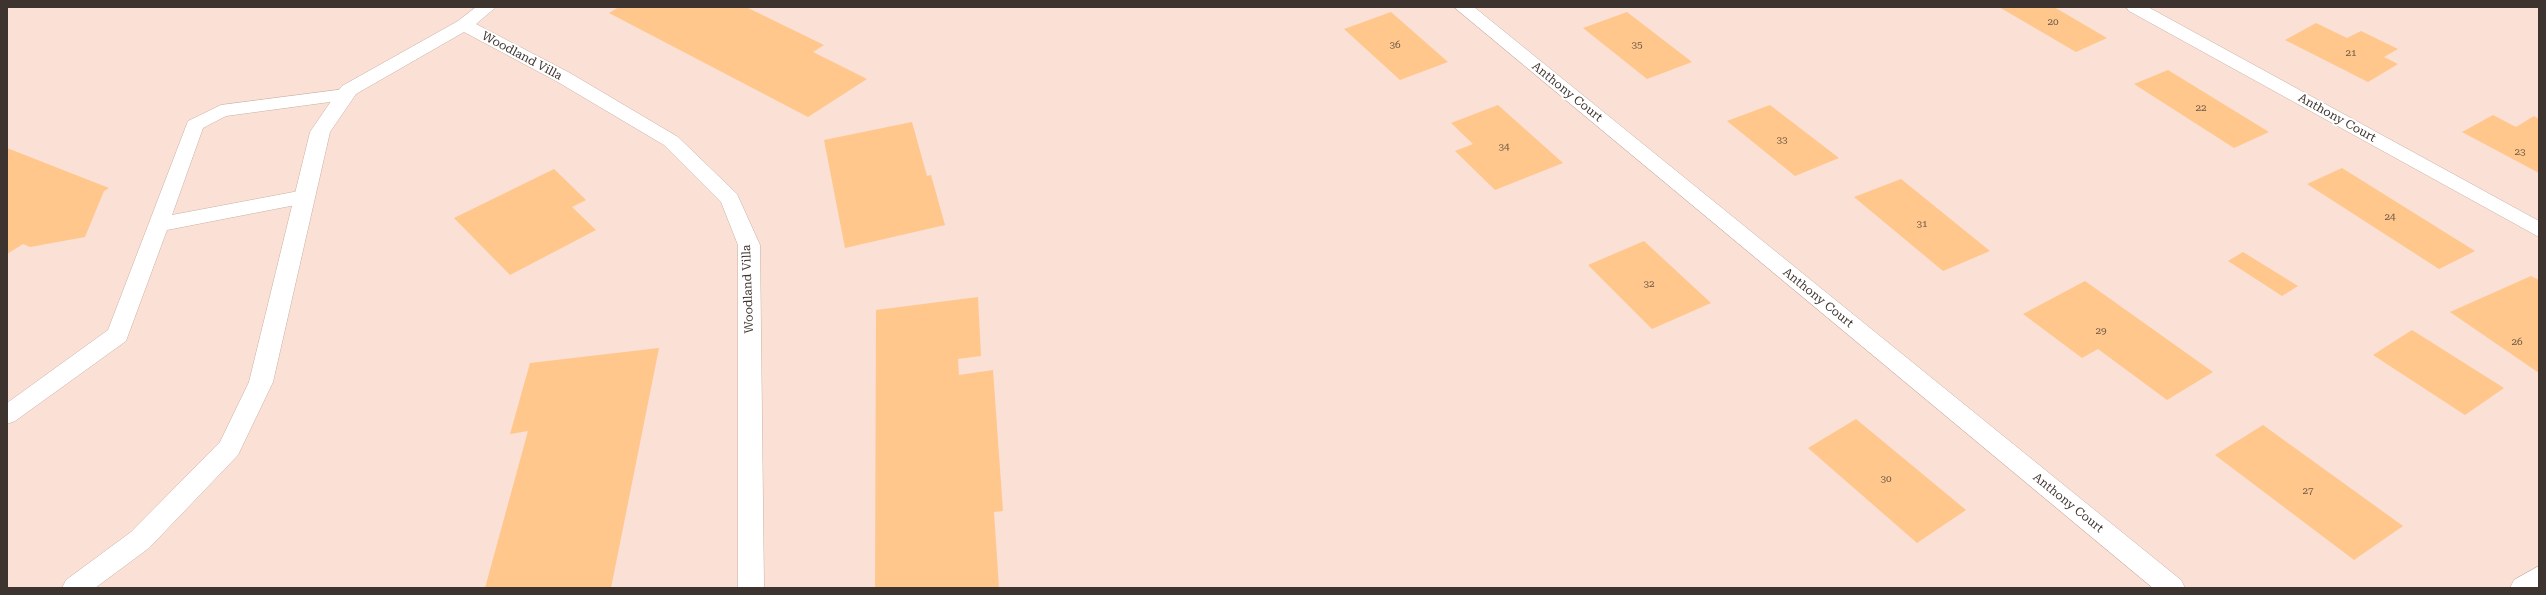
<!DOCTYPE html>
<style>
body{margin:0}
#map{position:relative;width:2546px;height:595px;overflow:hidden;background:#fbe0d5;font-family:"Roboto Serif",serif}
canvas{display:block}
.frame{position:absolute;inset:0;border:8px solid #3e342f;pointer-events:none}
</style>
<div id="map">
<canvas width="2546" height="595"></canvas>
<div class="frame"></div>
</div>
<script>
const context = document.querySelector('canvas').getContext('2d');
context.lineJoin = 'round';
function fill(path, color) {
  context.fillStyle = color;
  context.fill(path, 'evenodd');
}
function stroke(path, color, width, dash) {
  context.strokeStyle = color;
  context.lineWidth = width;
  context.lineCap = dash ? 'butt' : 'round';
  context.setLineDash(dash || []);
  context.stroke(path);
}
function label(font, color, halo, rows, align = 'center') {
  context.font = font + ' "Roboto Serif",serif';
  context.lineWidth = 4;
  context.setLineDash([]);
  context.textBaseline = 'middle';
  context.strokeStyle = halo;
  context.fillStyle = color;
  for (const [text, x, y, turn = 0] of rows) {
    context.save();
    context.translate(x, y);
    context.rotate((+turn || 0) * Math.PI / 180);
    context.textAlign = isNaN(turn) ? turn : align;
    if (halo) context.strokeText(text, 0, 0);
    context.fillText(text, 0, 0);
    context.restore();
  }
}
fill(new Path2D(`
 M619 7H746L824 45 813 52 867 79 808 117 609 13Z
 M1999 7H2054L2107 38 2076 52Z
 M1391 12 1448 62 1400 80 1344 29Z
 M1627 12 1692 62 1647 79 1583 28Z
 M2316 23 2347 38 2361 31 2398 49 2384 57 2398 64 2368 82 2285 40Z
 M2168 70 2269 132 2234 148 2134 84Z
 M1498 105 1563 163 1495 190 1455 151 1473 144 1451 123Z
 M1770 105 1839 158 1795 176 1727 121Z
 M2493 115 2516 127 2534 116 2539 119V173L2462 132Z
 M912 122 927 176 931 175 945 225 845 248 824 140Z
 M7 148 109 188 104 191 85 237 30 247 23 244 7 254Z
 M2342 168 2475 251 2439 269 2307 184Z
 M554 169 586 200 572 207 596 230 510 275 454 218Z
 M1901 179 1990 251 1943 271 1854 197Z
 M1644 241 1711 303 1652 329 1588 265Z
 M2243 252 2298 286 2282 296 2228 261Z
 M2531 276 2539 280V373L2450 312Z
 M2085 281 2213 372 2167 400 2098 349 2082 358 2023 314Z
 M978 297 981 356 958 359 959 375 993 370 1003 511 994 512 999 588H875L876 310Z
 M2412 330 2504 388 2465 415 2373 355Z
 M659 348 611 588H485L528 431 510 434 530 363Z
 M1856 419 1966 510 1917 543 1808 448Z
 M2263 425 2403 526 2354 560 2215 455Z`), '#ffc78c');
const lane = new Path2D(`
 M345 89 352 91 354 95 352 99 226 116 203 128 172 215 304 190 311 192 314 197 311 202 167 230 126 341 15 421 7 424V403L108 330 188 121 221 105Z`);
const street = new Path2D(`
 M476 7H496L476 24 570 73 678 137 737 194 760 245 764 588H738V245L721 202 664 145 556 81 464 32 356 94 330 132 273 382 238 455 149 548 95 588H62L66 580 131 532 220 442 249 382 310 132 338 91 342 86 458 21Z
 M1454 7H1474L2181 580 2185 588H2153Z
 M2126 7H2148L2539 221V237L2129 11Z
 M2539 566V588H2510L2514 580Z`);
stroke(lane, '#c9afa4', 1);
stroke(street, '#c9afa4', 1);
fill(lane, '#fff');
fill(street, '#fff');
label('10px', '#6e5946', null, [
 ["20",2053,22],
 ["36",1395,45],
 ["35",1637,45],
 ["21",2351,53],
 ["22",2201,108],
 ["33",1782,140],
 ["34",1504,147],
 ["23",2520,152],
 ["24",2390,217],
 ["31",1922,224],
 ["32",1649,284],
 ["29",2101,331],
 ["26",2517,342],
 ["30",1886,479],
 ["27",2308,491]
]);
label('12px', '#3e342f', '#fff', [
 ["Woodland Villa",522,56,28],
 ["Anthony Court",1567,92,39],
 ["Anthony Court",2337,118,29],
 ["Woodland Villa",748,289,-92],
 ["Anthony Court",1818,298,39],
 ["Anthony Court",2068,503,39]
]);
</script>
